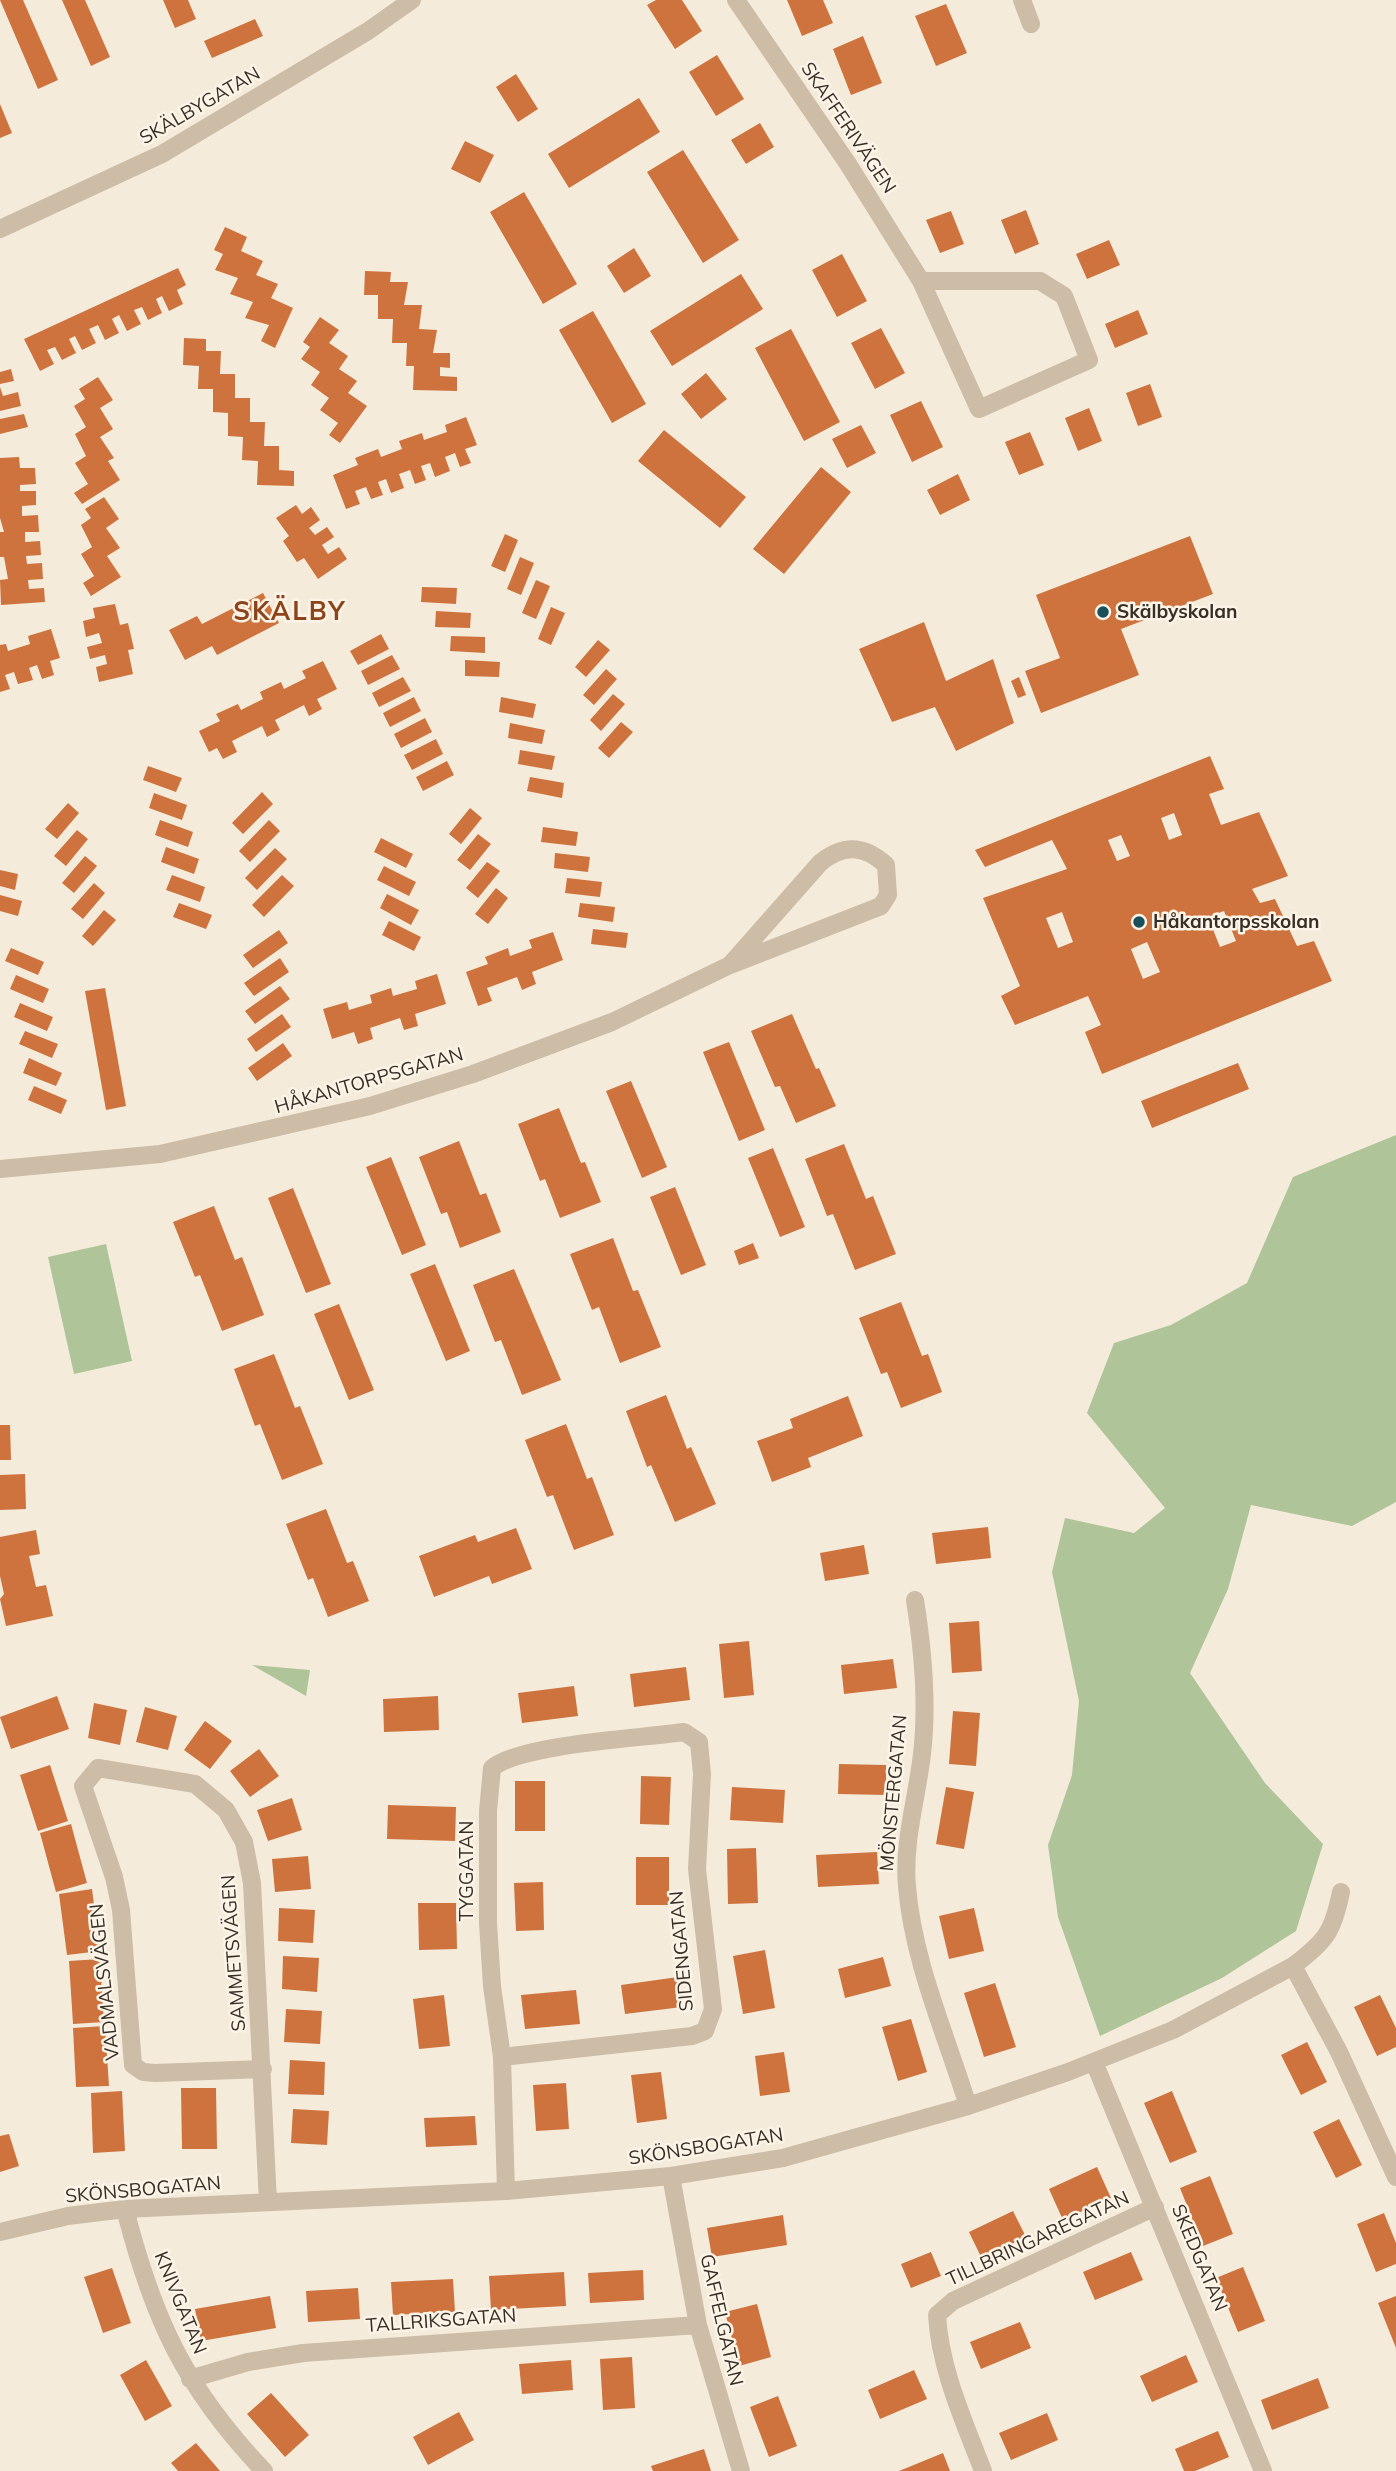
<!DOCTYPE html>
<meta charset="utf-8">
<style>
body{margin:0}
canvas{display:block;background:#f4ebdb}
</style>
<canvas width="1396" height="2471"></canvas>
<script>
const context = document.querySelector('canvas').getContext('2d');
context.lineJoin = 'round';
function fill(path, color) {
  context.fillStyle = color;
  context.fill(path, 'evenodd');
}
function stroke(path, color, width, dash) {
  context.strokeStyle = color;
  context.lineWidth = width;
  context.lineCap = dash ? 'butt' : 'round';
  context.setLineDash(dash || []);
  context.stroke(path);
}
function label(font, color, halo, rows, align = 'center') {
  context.font = font + ' Mulish,sans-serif';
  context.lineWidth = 5;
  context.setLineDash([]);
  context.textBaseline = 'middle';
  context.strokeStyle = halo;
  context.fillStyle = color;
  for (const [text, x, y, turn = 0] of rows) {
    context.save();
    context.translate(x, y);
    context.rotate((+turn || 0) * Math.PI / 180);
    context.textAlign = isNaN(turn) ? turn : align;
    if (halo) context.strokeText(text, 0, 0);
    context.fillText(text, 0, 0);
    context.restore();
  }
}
fill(new Path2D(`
 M1396 1135V1502L1352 1526 1251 1505 1228 1589 1190 1673 1265 1783 1323 1844 1296 1931 1222 1978 1100 2036 1058 1917 1048 1845 1072 1775 1079 1701 1052 1572 1065 1518 1134 1533 1165 1508 1087 1413 1114 1343 1171 1325 1247 1283 1293 1177Z
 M106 1244 132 1361 74 1374 48 1257Z
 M252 1665 310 1670 306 1696Z`), '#b0c499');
fill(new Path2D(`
 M0 0H23L58 80 38 89Z
 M62 0H85L110 57 91 66Z
 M163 0H188L196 19 175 28Z
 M656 0H682L702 31 675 49 647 5Z
 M787 0H823L833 23 802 36Z
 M946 4 967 53 936 66 915 16Z
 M255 19 263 36 212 58 204 41Z
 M863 36 882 83 851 95 833 49Z
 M717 55 744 99 716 116 689 72Z
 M516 74 538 109 518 122 496 87Z
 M639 98 660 132 569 188 548 154Z
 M0 104 12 133 0 138Z
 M760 123 774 147 746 164 731 140Z
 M465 141 494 155 480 183 451 169Z
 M683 150 739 240 703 263 647 172Z
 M524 192 577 284 543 304 490 212Z
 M1026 210 1039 244 1015 254 1001 220Z
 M951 211 964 244 940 253 926 220Z
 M225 227 247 237 241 251 263 261 256 275 278 284 271 298 293 308 275 348 261 341 269 325 245 318 253 302 230 294 238 278 215 270 223 254 214 250Z
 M1109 240 1120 265 1087 279 1076 254Z
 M634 248 651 276 624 293 607 266Z
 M842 254 867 301 837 317 812 270Z
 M178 268 186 285 177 290 183 304 169 311 162 296 156 299 162 313 148 320 142 307 134 310 141 324 127 331 119 315 112 319 119 333 105 340 98 325 89 329 96 343 82 350 75 336 69 339 76 353 62 360 55 347 47 350 54 364 40 371 24 339Z
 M365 271 391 272 390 282H408L404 305H422L419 329 437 330 433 353H450V368L440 367V376L457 377V391L413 390 414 366H406L407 343H392L393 319H378V295H364Z
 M741 274 763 309 672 366 650 331Z
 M1138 310 1148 334 1115 348 1105 324Z
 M593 311 646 404 612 423 559 330Z
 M320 317 339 330 329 343 348 356 339 369 357 381 348 393 367 406 340 443 329 435 338 423 320 410 329 398 311 385 320 372 301 359 310 347 303 342Z
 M881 328 905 373 875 389 851 343Z
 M791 329 840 422 804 441 755 348Z
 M184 338 206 339V351H221L220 374H235V398H250V422H265L264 446H279V470L294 471V486L257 485 258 461 242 460 243 437 228 436V413L213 412V389H198L199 366 183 365Z
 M11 369 14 381 0 384V372Z
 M706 373 727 399 701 419 681 394Z
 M98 377 113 400 100 408 113 429 100 437 114 458 108 461 120 480 82 504 74 493 88 484 75 463 86 456 75 434 86 427 74 406 85 399 79 389Z
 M1150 384 1162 417 1138 426 1126 393Z
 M0 387 3 396 18 392 21 406 0 411Z
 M921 401 943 447 912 462 890 415Z
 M1089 408 1102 441 1078 451 1065 418Z
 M24 414 28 427 0 434V419Z
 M466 417 477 445 465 449 471 463 460 467 455 453 445 457 450 471 435 477 430 463 421 466 426 480 415 484 410 470 399 474 404 488 391 493 386 479 378 482 383 495 371 499 366 487 355 491 360 504 346 509 333 475 358 465 355 458 378 449 381 457 402 449 399 441 422 433 424 440 447 432 445 425Z
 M861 425 876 453 847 468 832 439Z
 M664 430 746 497 720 528 638 461Z
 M1030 432 1044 465 1019 475 1005 442Z
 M19 457 20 468H35L36 484 20 485V491H36V505L22 506V516L38 515 39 532H25V542L40 541 41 555 26 556 27 564 42 563 43 579 28 580 29 589 44 588 45 602 1 605 0 580 8 579 4 557H0V532H4L0 518V458Z
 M821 467 851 492 784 574 753 549Z
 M958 474 970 500 940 515 927 490Z
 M104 497 119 519 106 528 120 548 107 556 121 577 91 596 83 583 94 576 81 554 92 547 81 525 91 518 85 509Z
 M296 505 302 514 311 507 320 520 309 528 315 535 327 527 334 537 322 545 328 554 339 547 347 559 318 579 304 558 297 562 283 541 289 536 276 518Z
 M505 534 518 540 505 572 491 566Z
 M1190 536 1213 594 1121 629 1139 675 1041 713 1025 671 1060 658 1036 595Z
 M520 557 534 563 521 595 507 589Z
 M536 580 550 586 536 619 522 613Z
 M422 587 457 588 456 604 421 602Z
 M263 593 279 623 217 655 212 646 185 660 169 630 197 616 202 624Z
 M115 604 120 625 128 623 134 649 128 650 133 674 99 682 96 667 107 664 105 655 90 659 87 647 102 643 99 633 86 637 83 621 95 618 93 608Z
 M551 607 565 613 551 645 538 639Z
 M436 611 471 613 470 628 435 627Z
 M924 622 946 681 993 659 1014 723 956 751 935 707 892 722 859 649Z
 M51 629 60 658 50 661 54 675 42 679 37 665 29 668 33 680 18 684 14 672 5 675 10 689 0 692V645L6 644 8 651 30 644 28 636Z
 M381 634 389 649 358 665 350 651Z
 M451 636 485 637V653L450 651Z
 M598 640 610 650 586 677 575 667Z
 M392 655 400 669 368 685 361 671Z
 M465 660 500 662 499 677 465 676Z
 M323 661 337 689 317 699 322 709 309 716 304 705 275 720 280 730 267 737 262 726 232 741 237 752 223 759 217 748 209 752 199 731 220 721 216 714 238 704 241 710 263 699 260 692 281 682 284 689 306 678 302 671Z
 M606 669 617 679 594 705 583 695Z
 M403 677 411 691 379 707 372 693Z
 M1019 677 1026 695 1018 698 1011 681Z
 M613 694 625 704 601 731 590 720Z
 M414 697 421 711 390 727 383 713Z
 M501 697 536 704 533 718 499 712Z
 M425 718 432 732 401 748 394 734Z
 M621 722 633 732 609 758 598 748Z
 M510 723 545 730 542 744 508 738Z
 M436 739 443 754 412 770 404 755Z
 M520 750 555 756 552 770 518 764Z
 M1210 756 1224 789 1209 794 1221 825 1259 812 1288 876 1252 889 1260 903 1275 899 1297 946 1314 941 1332 981 1102 1074 1085 1032 1101 1025 1088 996 1015 1025 1001 996 1020 986 983 898 1067 869 1052 840 985 867 975 850ZM1174 813 1182 835 1169 840 1161 818ZM1121 835 1130 856 1117 861 1108 840ZM1224 911 1236 941 1220 947 1208 917ZM1062 912 1073 942 1058 948 1046 918ZM1147 942 1160 972 1143 979 1131 949Z
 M447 761 454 775 423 791 416 777Z
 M148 766 182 778 176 792 143 780Z
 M530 777 564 783 562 798 527 791Z
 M262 792 273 804 243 834 232 823Z
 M154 793 187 805 182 820 149 808Z
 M68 803 79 813 57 839 45 829Z
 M470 808 482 818 461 844 449 834Z
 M160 820 193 832 188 847 155 835Z
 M269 820 280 831 250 862 239 851Z
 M543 827 578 832 576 846 541 842Z
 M77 830 88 839 66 866 54 856Z
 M478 834 491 844 470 870 457 860Z
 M381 838 413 854 406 868 374 852Z
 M166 847 199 859 194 874 161 862Z
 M275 848 287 859 257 890 245 878Z
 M555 853 590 857 588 872 554 868Z
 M85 856 97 866 74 893 62 883Z
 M487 862 500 871 478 898 466 888Z
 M384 866 416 882 409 896 377 880Z
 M0 870 18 874 15 890 0 886Z
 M172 875 205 887 200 902 166 890Z
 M282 875 294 886 264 917 252 905Z
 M567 878 602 882 600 897 565 893Z
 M94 883 105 893 83 919 71 909Z
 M496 888 508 898 488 924 475 914Z
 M387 894 419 910 411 925 380 908Z
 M0 895 22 901 18 916 0 911Z
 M179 903 212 915 206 929 173 917Z
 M580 903 615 907 613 922 578 917Z
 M104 910 116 920 93 946 82 936Z
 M389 921 421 937 414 951 382 935Z
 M593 929 628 933 626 948 591 944Z
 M279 930 288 943 253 968 243 955Z
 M553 932 563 960 532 972 536 984 522 990 517 977 487 988 492 1001 478 1006 466 972 488 964 485 957 508 948 510 956 532 948 529 940Z
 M11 948 44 962 38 975 5 961Z
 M280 958 289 972 254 996 244 983Z
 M437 974 446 1004 415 1014 418 1026 404 1030 400 1018 370 1028 373 1039 358 1044 354 1032 332 1039 323 1009 347 1002 349 1010 372 1003 370 995 391 988 393 996 417 989 415 981Z
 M16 975 49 989 43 1003 10 989Z
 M280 986 290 999 255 1024 245 1011Z
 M105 988 126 1106 106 1110 85 991Z
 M20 1003 53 1017 47 1031 14 1017Z
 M282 1014 291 1027 256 1052 247 1039Z
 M792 1014 816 1069 819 1068 836 1106 796 1123 780 1086 775 1087 751 1031Z
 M25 1031 58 1044 52 1058 19 1044Z
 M729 1042 765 1130 739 1141 703 1052Z
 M283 1043 292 1056 257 1081 248 1068Z
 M29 1058 62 1073 56 1086 23 1073Z
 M1238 1063 1249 1089 1152 1128 1141 1101Z
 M631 1081 667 1167 642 1178 606 1091Z
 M34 1086 67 1100 61 1114 28 1100Z
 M559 1108 581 1163 585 1162 601 1202 560 1218 545 1179 540 1181 518 1124Z
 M459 1141 480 1195 486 1193 501 1232 460 1248 447 1212 441 1214 419 1157Z
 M844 1144 866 1199 873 1196 896 1254 855 1270 833 1214 827 1216 805 1159Z
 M773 1148 805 1227 780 1237 748 1158Z
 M391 1157 426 1245 402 1255 366 1167Z
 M675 1187 706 1265 681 1275 650 1197Z
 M293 1188 331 1284 306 1293 268 1198Z
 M214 1206 235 1260 242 1257 264 1315 222 1331 200 1275 195 1277 173 1222Z
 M613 1238 633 1291 638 1290 661 1347 620 1363 599 1307 592 1310 570 1254Z
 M753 1243 759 1258 739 1265 734 1251Z
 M435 1264 470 1351 446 1361 410 1274Z
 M514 1269 561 1380 522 1395 501 1340 495 1342 473 1285Z
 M901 1302 922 1356 928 1354 942 1392 901 1408 887 1372 881 1374 859 1318Z
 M339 1304 374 1390 349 1400 314 1314Z
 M274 1354 295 1408 300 1406 323 1464 282 1480 260 1424 255 1426 234 1369Z
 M666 1395 687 1449 691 1447 716 1504 675 1522 651 1465 647 1467 626 1411Z
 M848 1396 863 1436 808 1458 811 1467 772 1482 757 1441 793 1428 790 1419Z
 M566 1424 587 1479 592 1477 614 1535 574 1550 553 1495 547 1497 525 1440Z
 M0 1425H10L11 1460H0Z
 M25 1474 26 1509 0 1510V1475Z
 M326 1509 347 1563 353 1561 369 1601 328 1617 313 1578 308 1580 286 1524Z
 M988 1527 991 1558 936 1564 932 1533Z
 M516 1528 532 1569 492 1584 489 1576 434 1597 419 1556 475 1535 478 1542Z
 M36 1530 40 1554 29 1556 36 1587 46 1585 53 1616 6 1626 0 1599 4 1594 0 1576V1537Z
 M864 1545 869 1574 825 1581 820 1553Z
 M979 1621 982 1671 952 1673 949 1623Z
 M749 1641 754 1695 724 1698 719 1644Z
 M893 1659 897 1688 844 1694 841 1665Z
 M686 1667 690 1700 634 1707 630 1674Z
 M574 1686 578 1716 522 1723 518 1693Z
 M57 1696 69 1729 11 1749 0 1717Z
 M438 1696 439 1730 384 1732 383 1699Z
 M94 1703 127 1710 120 1745 88 1738Z
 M145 1707 177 1716 168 1750 136 1742Z
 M953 1711 980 1713 976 1766 949 1764Z
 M205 1721 232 1741 210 1769 184 1750Z
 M259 1749 279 1776 250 1797 230 1771Z
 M839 1764 886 1765V1795L838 1794Z
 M50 1765 68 1821 38 1831 20 1775Z
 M641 1776 671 1777 669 1825 640 1824Z
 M515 1781H545V1831H515Z
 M732 1787 785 1790 783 1823 730 1820Z
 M946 1787 974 1792 964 1849 936 1844Z
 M292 1798 302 1830 268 1841 257 1810Z
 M388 1805 456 1807 455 1841 387 1839Z
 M71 1824 87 1883 56 1892 40 1833Z
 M756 1848 758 1903 728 1904 727 1849Z
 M877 1852 879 1884 818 1887 816 1855Z
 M308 1856 311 1889 275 1892 272 1859Z
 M636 1857H669V1905H636Z
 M543 1882 544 1930 516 1931 514 1883Z
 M92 1889 100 1951 67 1955 59 1894Z
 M418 1903H456L457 1949 419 1950Z
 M279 1908 315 1910 313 1943 278 1941Z
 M974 1908 984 1951 949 1959 939 1916Z
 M765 1950 775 2008 743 2014 733 1956Z
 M283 1956 319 1958 317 1992 282 1989Z
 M883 1957 891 1986 845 1998 838 1969Z
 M100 1959 104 2022 73 2024 69 1961Z
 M678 1977 682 2007 625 2014 621 1985Z
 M995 1983 1016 2047 984 2057 964 1993Z
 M576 1990 580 2024 525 2029 521 1995Z
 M444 1995 450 2046 419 2049 413 1999Z
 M1380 1995 1396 2028V2047L1377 2056 1354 2007Z
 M286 2009 322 2011 320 2044 284 2042Z
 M911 2019 927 2072 898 2081 882 2027Z
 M105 2026 109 2086 76 2087 73 2028Z
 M1307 2042 1327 2082 1301 2095 1281 2055Z
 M784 2052 790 2092 760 2096 755 2056Z
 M290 2060 325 2062 324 2095 288 2094Z
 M661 2072 667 2119 637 2123 631 2075Z
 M566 2083 569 2129 536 2131 533 2085Z
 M181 2088H216L217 2149H182Z
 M122 2091 125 2151 93 2153 91 2093Z
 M1172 2091 1197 2152 1170 2163 1144 2103Z
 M293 2109 329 2111 327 2145 291 2143Z
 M475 2116 477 2145 426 2147 424 2118Z
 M1339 2119 1362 2165 1336 2178 1313 2132Z
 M9 2134 19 2166 0 2172V2136Z
 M1097 2167 1111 2198 1063 2220 1049 2189Z
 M1210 2176 1233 2234 1203 2246 1180 2188Z
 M1013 2211 1026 2237 982 2259 969 2232Z
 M1384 2213 1396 2243V2264L1376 2272 1357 2224Z
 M783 2215 787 2245 712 2257 707 2228Z
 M931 2252 941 2276 911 2288 901 2264Z
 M1131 2252 1143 2280 1095 2300 1083 2272Z
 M1243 2267 1265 2321 1238 2332 1216 2278Z
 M112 2268 131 2323 103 2333 84 2277Z
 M643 2270 644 2300 590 2303 588 2273Z
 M564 2272 566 2306 491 2310 489 2276Z
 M453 2279 455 2312 393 2315 391 2282Z
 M358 2288 360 2319 308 2322 306 2291Z
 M270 2296 276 2328 201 2341 195 2309Z
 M1396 2296V2348L1378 2303Z
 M757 2304 771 2357 739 2366 725 2312Z
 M1020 2322 1031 2348 981 2369 970 2342Z
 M1186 2355 1198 2382 1152 2402 1140 2376Z
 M632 2357 635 2408 603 2410 600 2359Z
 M146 2360 172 2406 145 2421 120 2375Z
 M571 2360 573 2390 522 2394 519 2364Z
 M914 2370 927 2399 880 2419 868 2390Z
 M1318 2378 1329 2408 1272 2430 1261 2400Z
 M271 2393 309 2435 285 2457 247 2414Z
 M778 2396 797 2446 769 2457 750 2407Z
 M459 2412 474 2440 428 2465 413 2437Z
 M1047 2413 1058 2440 1011 2460 999 2433Z
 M1218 2431 1229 2457 1195 2471H1184L1175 2449Z
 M196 2443 220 2471H178L171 2463Z
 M704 2449 711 2471H653L651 2466Z
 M943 2453 950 2471H899Z`), '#ce733e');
stroke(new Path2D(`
 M736 0 848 164 921 281 979 409 1089 360 1064 296 1040 281H921
 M1022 0 1031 24
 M0 229 162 154 368 31 412 0
 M0 1169 160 1154 370 1106 473 1074 612 1022 730 965 881 906 888 895 886 865C864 845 843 844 820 863L730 965
 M915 1600C923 1650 928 1703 922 1754 917 1798 903 1842 907 1886 913 1962 946 2034 968 2106
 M1293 1966 1339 2052 1396 2177
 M502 2057 692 2036 705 2031 713 2009 697 1869 702 1774 699 1742 684 1732C643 1738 520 1744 492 1768L488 1811V1923L492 1986 502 2057 506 2191
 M1094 2062 1263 2471
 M263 2069 155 2073 143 2072 133 2065 121 1910 114 1877 83 1786 98 1768 195 1784 226 1810 244 1842 252 1883 268 2202
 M671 2176 698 2325 741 2471
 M125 2209C153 2319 185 2388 264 2471
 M0 2232 68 2216 125 2209 506 2191 671 2176 783 2158 968 2106 1068 2072 1173 2030 1293 1966C1326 1941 1333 1932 1341 1892
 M190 2379 248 2362 303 2353 698 2325
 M983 2471C964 2421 940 2369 937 2315L953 2301 1155 2207`), '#cdbca6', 18);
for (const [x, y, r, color] of [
 [1103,612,7,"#1a505c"],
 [1139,922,7,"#1a505c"]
]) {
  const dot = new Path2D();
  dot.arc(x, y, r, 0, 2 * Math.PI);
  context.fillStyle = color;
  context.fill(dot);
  stroke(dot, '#fbf4e7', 2.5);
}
label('19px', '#382f27', '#fbf4e7', [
 ["SKÄLBYGATAN",200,106,-30],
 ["SKAFFERIVÄGEN",848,128,56],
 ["HÅKANTORPSGATAN",369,1081,-16],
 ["MÖNSTERGATAN",894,1793,-85],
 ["TYGGATAN",467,1871,-90],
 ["SIDENGATAN",682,1951,-95],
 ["SAMMETSVÄGEN",234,1953,-94],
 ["VADMALSVÄGEN",105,1982,-96],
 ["SKÖNSBOGATAN",706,2147,-9],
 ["SKÖNSBOGATAN",143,2190,-5],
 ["TILLBRINGAREGATAN",1038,2239,-25],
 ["SKEDGATAN",1199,2258,67],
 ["KNIVGATAN",180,2303,68],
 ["GAFFELGATAN",721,2320,77],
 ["TALLRIKSGATAN",441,2321,-4]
]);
label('bold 19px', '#382f27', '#fbf4e7', [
 ["Skälbyskolan",1117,612],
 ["Håkantorpsskolan",1153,922]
], 'left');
context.letterSpacing = '2px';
label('bold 26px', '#8d441a', '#fbf4e7', [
 ["SKÄLBY",290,612]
]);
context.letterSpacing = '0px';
</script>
